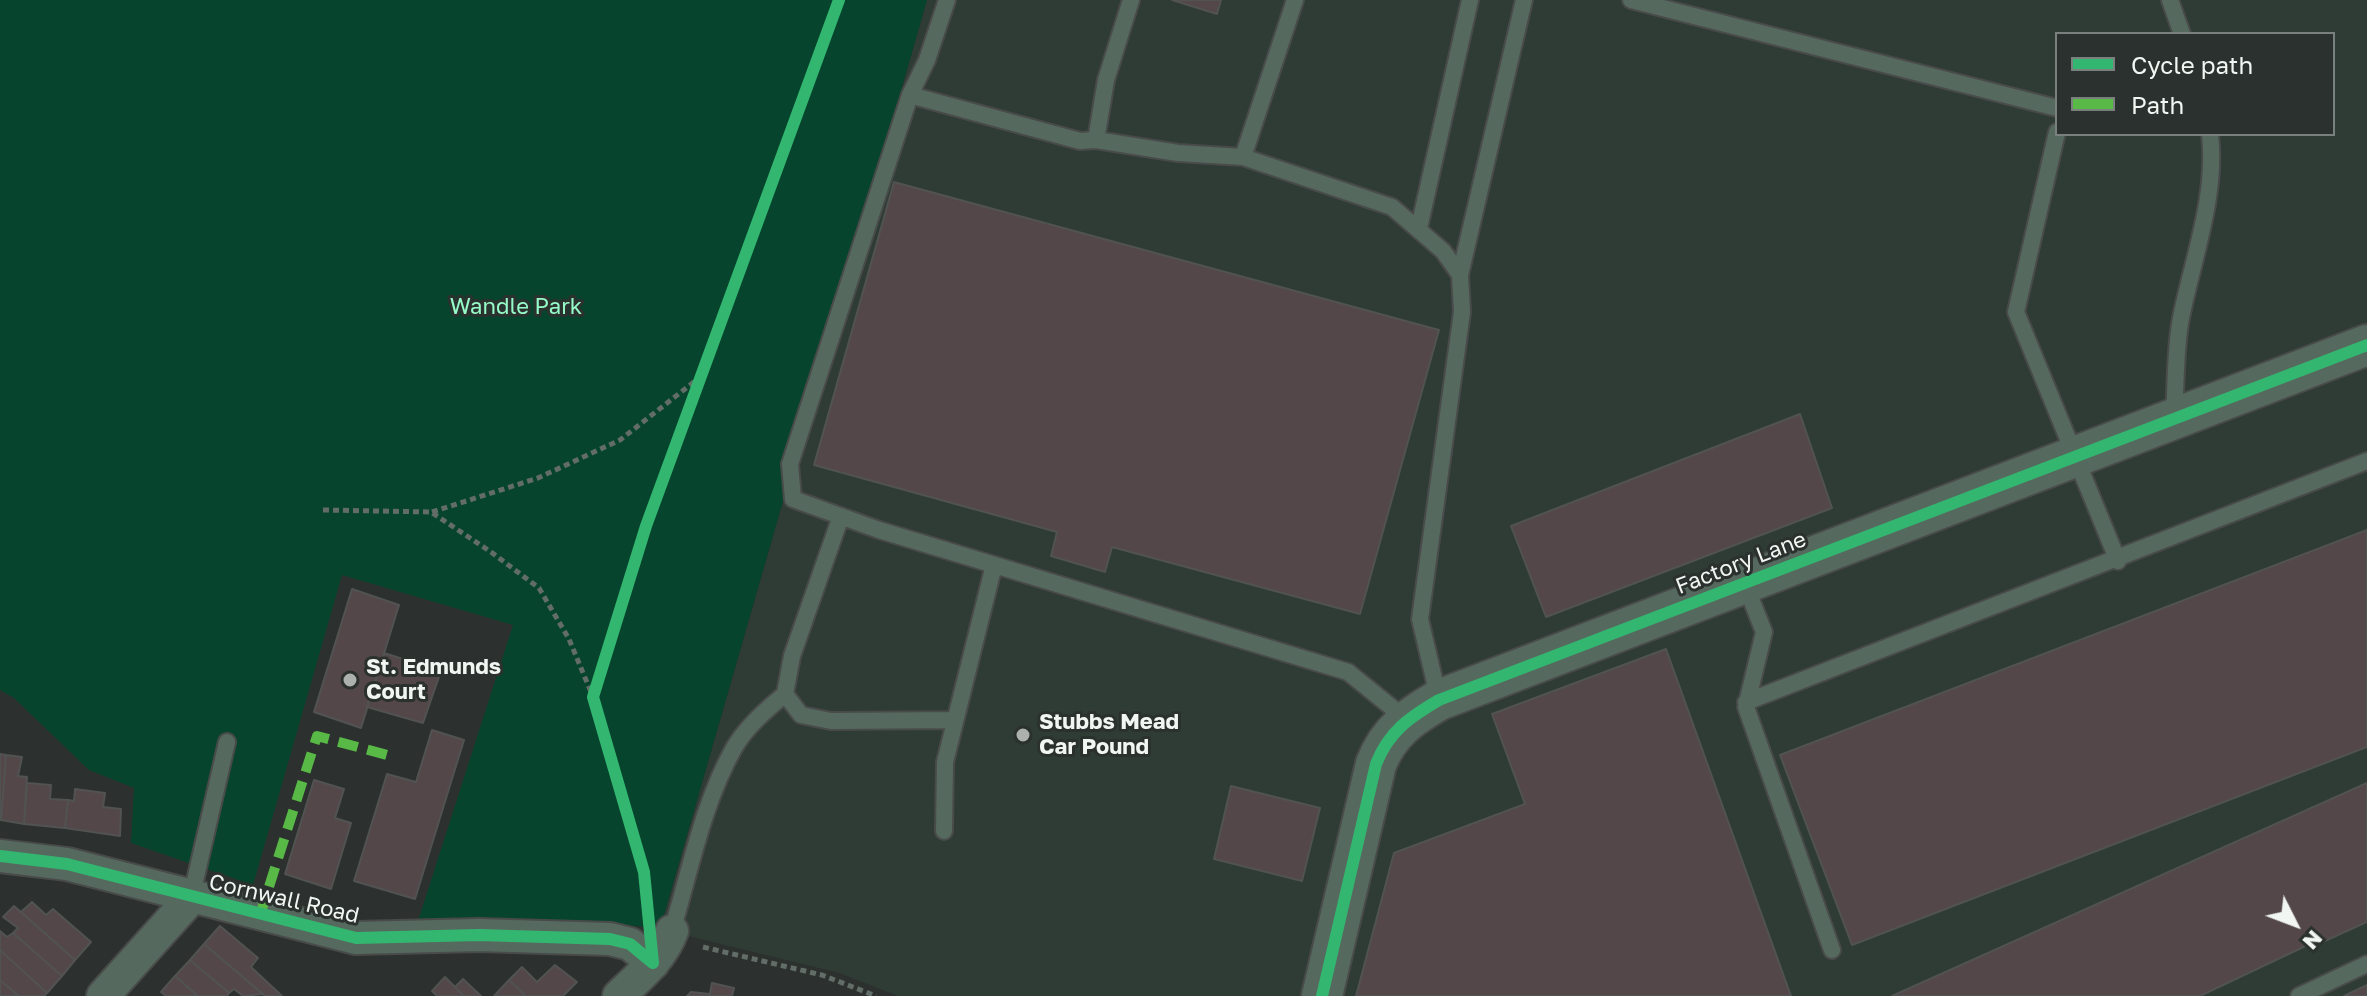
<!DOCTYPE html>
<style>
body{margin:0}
#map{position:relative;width:2367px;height:996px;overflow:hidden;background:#2c302e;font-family:"Golos Text",sans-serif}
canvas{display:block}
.legend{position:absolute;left:2055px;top:32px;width:280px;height:104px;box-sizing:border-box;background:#2b312e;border:2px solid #7a807d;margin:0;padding:10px 14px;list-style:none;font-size:24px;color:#f1f6f3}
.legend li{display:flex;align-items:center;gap:16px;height:40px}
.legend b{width:40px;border:2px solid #7a807d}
.north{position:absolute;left:2255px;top:884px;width:80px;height:80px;-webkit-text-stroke:6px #2b312e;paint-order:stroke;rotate:132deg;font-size:22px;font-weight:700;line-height:32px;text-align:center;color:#f1f6f3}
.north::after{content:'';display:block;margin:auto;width:28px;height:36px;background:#f1f6f3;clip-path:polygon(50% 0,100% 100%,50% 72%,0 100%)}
</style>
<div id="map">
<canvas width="2367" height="996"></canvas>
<ul class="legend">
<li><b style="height:10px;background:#33b770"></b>Cycle path</li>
<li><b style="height:10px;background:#58b947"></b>Path</li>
</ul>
<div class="north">N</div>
</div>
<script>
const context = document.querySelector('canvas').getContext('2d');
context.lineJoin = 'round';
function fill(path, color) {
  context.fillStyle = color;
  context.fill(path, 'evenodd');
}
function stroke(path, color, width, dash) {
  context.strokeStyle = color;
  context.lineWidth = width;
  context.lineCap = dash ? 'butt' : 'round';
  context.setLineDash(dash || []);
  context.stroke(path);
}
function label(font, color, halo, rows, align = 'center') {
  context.font = font + ' "Golos Text",sans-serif';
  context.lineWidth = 6;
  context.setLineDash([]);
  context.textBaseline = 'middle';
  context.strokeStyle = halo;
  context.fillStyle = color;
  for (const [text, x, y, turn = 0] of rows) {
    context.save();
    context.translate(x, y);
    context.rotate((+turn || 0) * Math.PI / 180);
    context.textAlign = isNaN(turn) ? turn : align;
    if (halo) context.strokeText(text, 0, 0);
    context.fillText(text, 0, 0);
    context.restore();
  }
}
fill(new Path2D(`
 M927 0H2367V996H898L839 973 660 929ZM2057 34H2333V134H2057Z`), '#2f3b35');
fill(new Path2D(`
 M0 0H927L660 929 612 923 418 921 513 625 342 575 253 885 131 843 134 788 89 770 14 698 0 690Z`), '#06442d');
const building = new Path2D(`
 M1172 0H1221L1217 14Z
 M894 182 1439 330 1360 614 1112 547 1105 572 1051 556 1057 532 814 465Z
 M1800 414 1832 508 1546 617 1511 526Z
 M2367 530V747L1852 945 1780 755Z
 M352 589 399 605 361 728 314 712Z
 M1666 649 1791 996H1356L1394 853 1525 804 1492 714Z
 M384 653 441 671 423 723 367 707Z
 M432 730 464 740 415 899 354 881 387 774 416 782Z
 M0 754 6 755 1 820H0Z
 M6 755 22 757 18 776 27 777 24 824 1 820Z
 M314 780 344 789 335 818 351 823 331 889 285 874Z
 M27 783 51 785 50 799 68 800 65 828 24 824Z
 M2367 783V922L2316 945 2314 942 2200 996H1892Z
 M1231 786 1320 808 1302 881 1214 859Z
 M75 789 105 793 103 807 121 809 120 836 65 828 68 800 74 801Z
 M32 902 46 915 53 909 91 942 75 960 21 912Z
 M14 906 75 960 62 976 13 933 18 928 3 917Z
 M220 926 258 958 251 967 282 996H265L204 944Z
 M0 931 7 937 13 933 62 976 47 993 0 950Z
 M204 944 263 994 243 996 234 989 229 993 190 960Z
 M0 950 47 993 44 996H19L0 980Z
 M190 960 229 993 227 996H198L175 976Z
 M555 965 577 982 563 996H526L509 980 522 967 537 982Z
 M175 976 198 996H166L161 992Z
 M445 977 464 996H437L432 991Z
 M463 979 481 996H464L455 987Z
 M0 980 19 996H0Z
 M509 980 526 996H494Z
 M712 983 734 988 732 996H687L691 992 710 994Z
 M2367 985V996H2344Z`);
fill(building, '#54474a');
stroke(building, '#515352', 2);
const service = new Path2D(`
 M1631 0 2057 108
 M2170 0 2182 34
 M910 95 927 60 947 0
 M2057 132 2016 312 2118 561
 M1096 140 1106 80 1131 0
 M1243 157 1295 0
 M1419 228 1470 0
 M1460 275 1524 0
 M2174 417C2176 385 2175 349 2181 318 2193 258 2217 196 2210 134
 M841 516 792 656 785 694 801 715 831 721 955 720
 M1745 584 1764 632 1746 707 1832 950
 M1746 702 2367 461
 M1406 719 1348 672 879 530 793 499 790 464 910 95 1080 141 1096 140 1178 153 1243 157 1392 207 1443 251 1460 275 1462 312 1420 619 1439 700
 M944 831 945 762 994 565
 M191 898 227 742
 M672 931C690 871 703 803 734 748 746 727 767 709 785 694
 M2299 996 2367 964`);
const minor = new Path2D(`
 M0 856 67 864 356 938 479 935 610 939 630 944 653 963
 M103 996 191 898
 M619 996C640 976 662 958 672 931`);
const tertiary = new Path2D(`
 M1322 996 1376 764C1389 731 1410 717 1439 700L2367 345`);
stroke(service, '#484b4a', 20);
stroke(minor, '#484b4a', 36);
stroke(tertiary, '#484b4a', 44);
stroke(new Path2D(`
 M323 510 431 512 491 552 539 588 569 639 593 697
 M432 512 538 478 620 440 704 374
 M703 947 822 975 876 996`), '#626d67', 5, [6, 4]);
stroke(service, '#56695f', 16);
stroke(minor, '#56695f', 32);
stroke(tertiary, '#56695f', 40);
stroke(new Path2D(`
 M260 915 317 736 387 755`), '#58b947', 10, [20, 10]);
stroke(new Path2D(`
 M0 856 67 864 356 938 479 935 610 939 630 944 653 963
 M653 963 644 872 593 697 646 526 839 0
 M1322 996 1376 764C1389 731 1410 717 1439 700L2367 345`), '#33b770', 12);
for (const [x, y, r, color] of [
 [350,680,8,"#acb1ae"],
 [1023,735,8,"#acb1ae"]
]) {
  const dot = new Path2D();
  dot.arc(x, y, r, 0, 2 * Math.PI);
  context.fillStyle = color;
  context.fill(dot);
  stroke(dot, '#2b312e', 3);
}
label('22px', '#95fbc8', '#2b312e', [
 ["Wandle Park",516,307]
]);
label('22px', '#f1f6f3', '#2b312e', [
 ["Factory Lane",1741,563,-21],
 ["Cornwall Road",284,899,13]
]);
label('bold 22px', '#f1f6f3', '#2b312e', [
 ["St. Edmunds",366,667],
 ["Court",366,692],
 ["Stubbs Mead",1039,722],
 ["Car Pound",1039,747]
], 'left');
</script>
